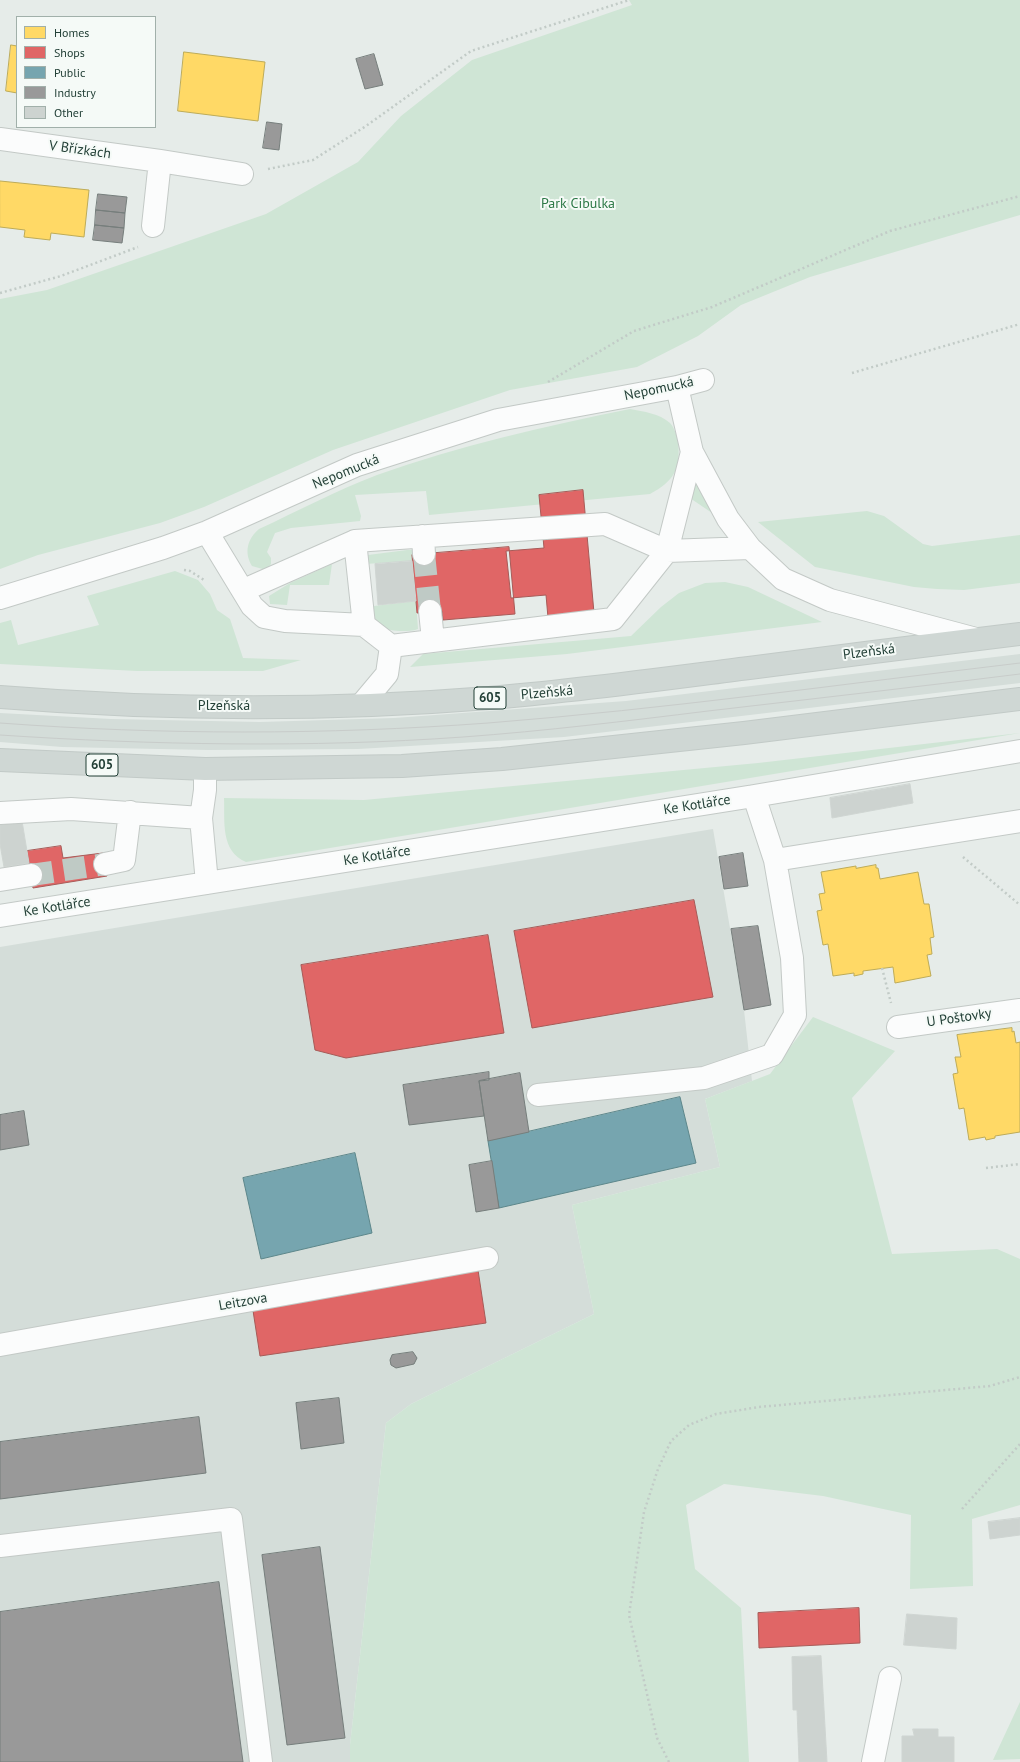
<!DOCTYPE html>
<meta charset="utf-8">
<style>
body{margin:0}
#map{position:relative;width:1020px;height:1762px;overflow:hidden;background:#e6ece9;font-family:"PT Sans",sans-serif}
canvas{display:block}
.legend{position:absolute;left:16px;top:16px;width:140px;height:112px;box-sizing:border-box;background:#f5faf7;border:1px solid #a1b0aa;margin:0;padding:5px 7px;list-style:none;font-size:12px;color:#234037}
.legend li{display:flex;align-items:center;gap:8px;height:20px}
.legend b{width:20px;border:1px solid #a1b0aa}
</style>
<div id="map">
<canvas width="1020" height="1762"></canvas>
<ul class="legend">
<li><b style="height:11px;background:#ffd966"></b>Homes</li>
<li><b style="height:11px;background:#e06666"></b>Shops</li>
<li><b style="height:11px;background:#76a5af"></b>Public</li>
<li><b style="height:11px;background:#999"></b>Industry</li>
<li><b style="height:11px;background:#cdd3d0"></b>Other</li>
</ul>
</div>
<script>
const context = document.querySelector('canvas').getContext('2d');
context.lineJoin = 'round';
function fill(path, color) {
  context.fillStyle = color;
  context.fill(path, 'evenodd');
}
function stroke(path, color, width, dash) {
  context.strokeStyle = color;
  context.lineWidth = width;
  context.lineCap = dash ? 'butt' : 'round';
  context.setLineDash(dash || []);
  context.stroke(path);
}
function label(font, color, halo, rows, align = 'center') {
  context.font = font + ' "PT Sans",sans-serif';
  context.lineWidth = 4;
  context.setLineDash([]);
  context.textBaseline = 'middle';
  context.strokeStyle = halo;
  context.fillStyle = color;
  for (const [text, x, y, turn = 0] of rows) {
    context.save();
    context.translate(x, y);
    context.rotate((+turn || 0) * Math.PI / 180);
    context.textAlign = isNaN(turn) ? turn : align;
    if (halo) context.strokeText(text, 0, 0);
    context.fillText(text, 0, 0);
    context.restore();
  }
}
fill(new Path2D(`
 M1020 654V683L564 737 358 749 208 750 62 747 0 742V713L111 719 260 722 394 718 626 701Z
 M713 829 744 1010 752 1081 705 1099 720 1167 572 1205 594 1314 411 1404 386 1423 350 1745V1762H0V947Z`), '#d4ddd9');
fill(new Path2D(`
 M629 0H1020V215L810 277 741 305 698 336 637 367 510 390 333 450 204 507 160 523 38 555 0 569V299L47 290 266 214 358 162 401 116 472 60 632 5Z
 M630 409C644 412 659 413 670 423 674 427 677 436 678 442 681 469 674 481 650 494L429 515 426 491 355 495 361 516 360 521 291 528 275 533 267 552 271 558V564L266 570 252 566C244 553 247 539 259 529 298 511 337 490 377 475 459 446 545 426 630 409Z
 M695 468 715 515 684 494Z
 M867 511 884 516 923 544 932 546 1020 535V583L964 590 937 589 914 587 815 567 758 522Z
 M407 550H412L416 555H412V561L365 564 364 556 368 555Z
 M332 564 329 585H290L287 605 270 604 269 596 290 583Z
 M175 571 198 580 210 594 217 610 230 619 243 658 301 660 263 671H137L0 664V623L11 620 18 645 99 625 87 596Z
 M725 582 748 587 822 622 567 654 410 667 423 654 631 636 661 607 679 593 705 583Z
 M416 601 418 629C413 631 408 631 403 631 385 631 375 627 370 609L374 606Z
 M1020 733 246 862C220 851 225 821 224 798L364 800 758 763Z
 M813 1017 895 1051 852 1098 892 1254 997 1249 1020 1259V1505L972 1519 973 1586 910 1589 911 1515 823 1496 724 1484 686 1505 695 1569 741 1608 749 1762H350V1745L386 1423 411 1404 594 1314 572 1205 720 1167 705 1099 770 1074Z
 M1020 1702V1759L993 1760Z`), '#cfe5d5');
const homes = new Path2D(`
 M11 45 17 46V93L6 91Z
 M184 52 265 62 258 121 178 111Z
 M0 181 89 190 84 237 51 233 50 240 24 237 25 230 0 227Z
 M876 865V868H878L880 879 918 872 924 904H929L934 937 930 938 932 954 927 955 931 976 895 983 893 967 863 971V974L854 976V973L833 976 828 944 823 945 817 911 822 910 819 894 825 893 821 872 856 866V868Z
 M1012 1028V1032L1014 1031 1016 1043 1020 1042V1132L995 1136V1138L986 1140 985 1137 969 1140 964 1108 959 1109 953 1074 958 1073 955 1057H961L957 1035Z`);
fill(homes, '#ffd966');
stroke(homes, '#bdab58', 1);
const shops = new Path2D(`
 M583 490 595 624 549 629 546 595 511 598 506 551 544 548 539 495Z
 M509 547 515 614 443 620 442 611 417 613 412 555Z
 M61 846 63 858 103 853 107 876 33 888 27 851Z
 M694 900 713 997 532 1028 514 931Z
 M488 935 504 1033 346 1058 315 1050 301 965Z
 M478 1270 486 1323 260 1356 252 1304Z
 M859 1608 860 1643 759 1648 758 1613Z`);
fill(shops, '#e06666');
stroke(shops, '#a75b58', 1);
const public = new Path2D(`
 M680 1097 696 1163 499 1208 488 1141Z
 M355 1153 372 1233 261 1259 243 1178Z`);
fill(public, '#76a5af');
stroke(public, '#5d878b', 1);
const industry = new Path2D(`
 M374 54 383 85 365 89 356 59Z
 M267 122 282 124 279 150 263 148Z
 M98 194 127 197 125 213 96 210Z
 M96 210 125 213 124 228 95 225Z
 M95 225 124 228 122 243 93 240Z
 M743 853 748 886 724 889 719 857Z
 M758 926 771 1005 744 1010 731 929Z
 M489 1072V1080L479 1081 484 1116 409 1125 403 1085Z
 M520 1073 529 1132 488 1141 479 1081Z
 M24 1111 29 1145 0 1150V1115Z
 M492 1161 499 1208 476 1212 469 1165Z
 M413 1352 417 1358 414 1364 396 1368 391 1365 390 1360 392 1355Z
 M339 1398 344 1443 301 1449 296 1403Z
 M199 1417 206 1473 0 1499V1442Z
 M320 1547 345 1738 287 1745 262 1555Z
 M219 1582 243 1762H0V1612Z`);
fill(industry, '#999');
stroke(industry, '#767e7c', 1);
const building = new Path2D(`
 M412 561 416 601 378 605 375 564Z
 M910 784 913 803 832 818 830 798Z
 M22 821 29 863 4 867 0 844V825Z
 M1020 1518V1535L990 1539 988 1522Z
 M907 1614 957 1618 956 1649 904 1645Z
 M821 1656 827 1762H799L797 1710H793L792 1657Z
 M913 1729H938V1737H954V1762H902V1736H914Z`);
fill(building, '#cdd3d0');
stroke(building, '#cfd5d2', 1);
stroke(new Path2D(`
 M424 554 430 611
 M31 875 105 864`), '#bfcac5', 22, [22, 11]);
const minor = new Path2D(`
 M0 139 160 161 242 174
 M153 226 160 161
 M677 387 692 452 728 519 750 548 783 579 830 600 976 639
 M207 532 252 606 264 617 285 621 364 625 391 646 613 619 667 551 692 452
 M423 536 424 554
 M244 590 355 541
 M0 598 163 548 207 532 357 465 498 420 677 387 703 380
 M430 611 433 640
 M364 625 355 541 605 524 667 551 750 548
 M361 705 387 674 391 646
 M205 769V790L201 818 207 883
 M0 813 71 809 201 818
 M775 860 1020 821
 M105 864 124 860 130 812
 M0 880 31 875
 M0 916 754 796 1020 751
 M898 1027 1020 1010
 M538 1095 704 1078 772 1055 795 1015 792 958 775 860 754 796
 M0 1345 487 1258
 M0 1546 231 1519 261 1762
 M873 1762 890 1678`);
const major = new Path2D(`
 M0 697C162 710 326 711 489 698 576 691 662 679 749 668 839 656 930 645 1020 634
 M0 760 205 769 402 766 502 759 744 733 1020 699`);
stroke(minor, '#c3c9c6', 24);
stroke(major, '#c2cac7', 24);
stroke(new Path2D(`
 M268 169 313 160 366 126 471 51 629 0
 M0 293 61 276 138 247
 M852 373 1020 324
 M548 382 634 331 712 307 890 231 1020 196
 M184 570 190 571 204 580
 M963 857 1020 905
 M882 968 891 1003
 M986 1168 1020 1164
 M962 1509 1020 1444
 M669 1762 657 1738 629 1615 644 1512 658 1469 671 1441 689 1425 716 1414 759 1407 990 1386 1020 1377`), '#c2cbc7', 2.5, [2, 3]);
stroke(minor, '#fbfcfc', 22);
stroke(major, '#cfd7d4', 22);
stroke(new Path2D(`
 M0 723C162 735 326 735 488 723 666 709 843 684 1020 663
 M0 735C151 745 311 748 463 737 545 731 627 721 708 711 812 699 916 687 1020 674`), '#c8ccca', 1);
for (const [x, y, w] of [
 [490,698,32],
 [102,765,32]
]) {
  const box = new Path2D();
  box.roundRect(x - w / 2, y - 11, w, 22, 3);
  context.fillStyle = '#f5faf7';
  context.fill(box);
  stroke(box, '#234037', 1);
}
label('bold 13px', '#234037', null, [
 ["605",490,698],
 ["605",102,765]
]);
label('14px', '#234037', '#f5faf7', [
 ["V Břízkách",80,150,8],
 ["Nepomucká",659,389,-12],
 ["Nepomucká",346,472,-22],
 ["Plzeňská",869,652,-7],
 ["Plzeňská",547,693,-5],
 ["Plzeňská",224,706],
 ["Ke Kotlářce",697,805,-9],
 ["Ke Kotlářce",377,856,-9],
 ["Ke Kotlářce",57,907,-9],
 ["U Poštovky",959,1018,-8],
 ["Leitzova",243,1302,-10]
]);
label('14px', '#2c7846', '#f5faf7', [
 ["Park Cibulka",578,204]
]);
</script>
